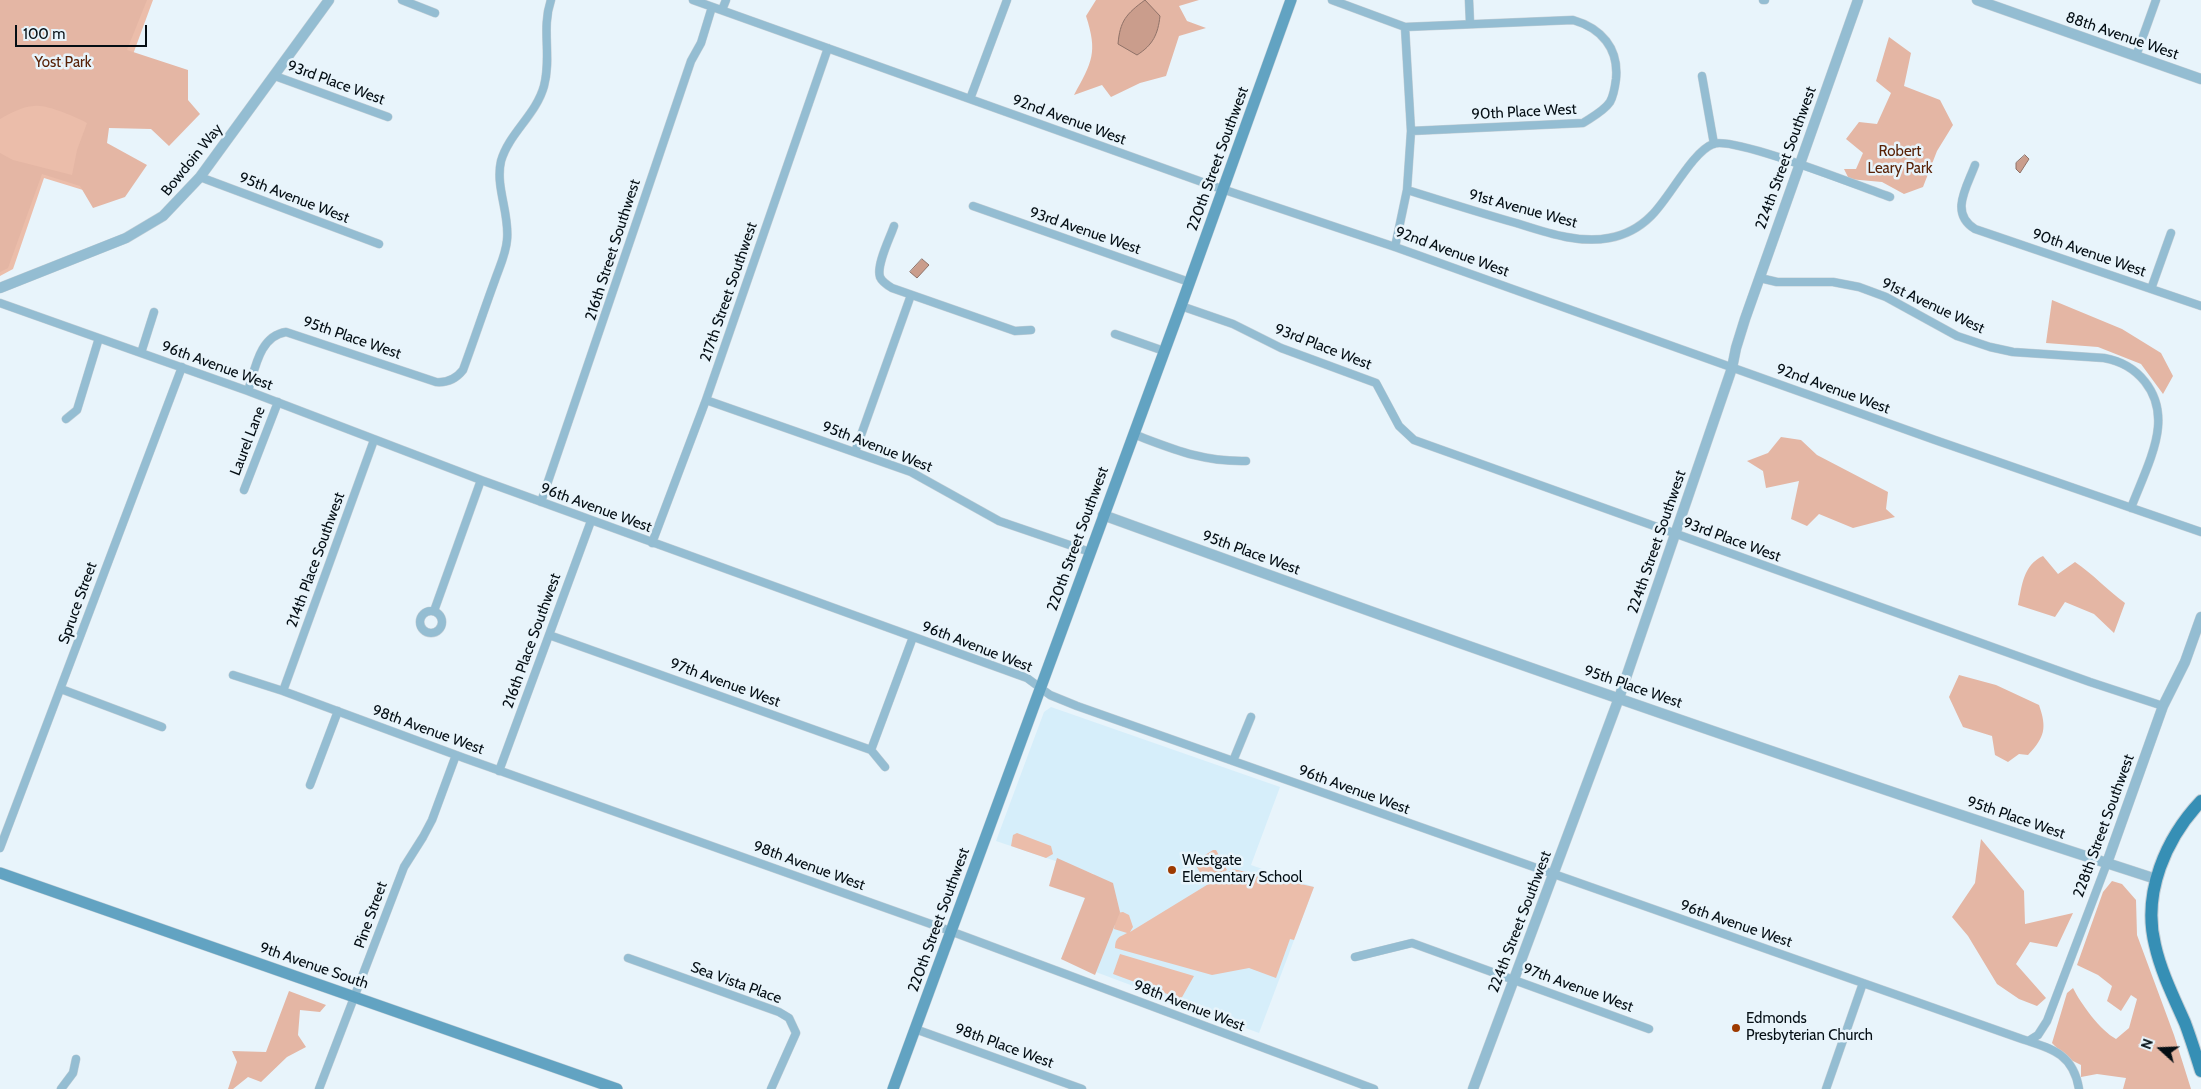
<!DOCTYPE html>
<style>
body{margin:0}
#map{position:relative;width:2201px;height:1089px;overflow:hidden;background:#e8f4fb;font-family:Cabin,sans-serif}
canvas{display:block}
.north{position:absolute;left:2136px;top:1024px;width:50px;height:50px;-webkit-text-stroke:4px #e8f4fb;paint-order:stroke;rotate:290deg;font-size:14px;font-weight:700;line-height:20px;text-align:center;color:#040e14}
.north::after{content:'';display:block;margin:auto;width:18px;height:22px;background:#040e14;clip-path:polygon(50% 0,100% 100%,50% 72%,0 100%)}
.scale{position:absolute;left:15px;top:25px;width:132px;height:22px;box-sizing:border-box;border:2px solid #040e14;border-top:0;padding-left:6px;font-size:15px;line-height:18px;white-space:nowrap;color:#040e14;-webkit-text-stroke:4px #e8f4fb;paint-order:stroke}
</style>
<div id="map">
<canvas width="2201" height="1089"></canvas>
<div class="north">N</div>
<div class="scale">100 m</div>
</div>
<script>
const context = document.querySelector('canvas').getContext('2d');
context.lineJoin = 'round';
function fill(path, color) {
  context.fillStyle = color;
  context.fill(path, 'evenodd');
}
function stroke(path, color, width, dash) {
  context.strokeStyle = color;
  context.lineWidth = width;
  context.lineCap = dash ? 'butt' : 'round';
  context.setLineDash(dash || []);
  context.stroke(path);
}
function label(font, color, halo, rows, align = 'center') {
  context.font = font + ' Cabin,sans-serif';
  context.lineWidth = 5;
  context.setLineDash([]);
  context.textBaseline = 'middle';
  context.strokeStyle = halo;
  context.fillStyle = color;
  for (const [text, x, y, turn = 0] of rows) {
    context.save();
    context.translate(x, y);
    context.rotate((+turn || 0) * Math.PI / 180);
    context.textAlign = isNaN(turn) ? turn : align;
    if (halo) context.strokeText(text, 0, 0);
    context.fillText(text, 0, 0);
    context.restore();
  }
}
fill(new Path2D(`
 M1051 707 1280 787 1251 865 1314 887 1259 1033 1061 959 1094 874 996 841 1044 712Z`), '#d6eefa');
fill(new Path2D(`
 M0 0H153L83 190 44 178 13 269 0 276Z
 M1017 833 1051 846 1053 854 1046 858 1011 846 1013 835Z
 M1213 850H1216L1227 870 1206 883 1194 862Z
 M1233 869 1314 887 1294 940 1290 939 1276 978 1249 968 1212 975 1115 948C1115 938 1119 937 1127 933L1114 929 1116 913 1123 912 1129 915 1133 927 1130 932Z
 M1120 954 1194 976 1181 999 1113 974Z`), '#ebbdaa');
fill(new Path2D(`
 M0 0H147L127 50 188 70V100L200 114 169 146 151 129 109 128 107 143 147 165 125 197 93 208 80 186 42 174 8 268 0 272V153L13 160 72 175 77 150 87 123C76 117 46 104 34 106 21 107 11 113 0 119Z
 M1096 0H1199L1179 6 1187 21 1206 28 1179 36 1166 76 1140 83 1111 97 1102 85 1074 95C1092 62 1098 53 1086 16Z
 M1889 37 1911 53 1904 86 1940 100 1953 125 1937 151 1923 187 1904 194 1882 182 1849 179 1844 169H1856L1863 153 1846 139 1859 122 1877 124 1891 93 1876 81Z
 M2052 300 2122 329 2161 353 2173 376 2163 394 2141 364 2098 347 2046 343Z
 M1781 437 1801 440 1817 455 1888 492 1886 509 1895 517 1853 528 1819 514 1807 526 1791 519 1799 481 1766 488 1763 471 1747 461 1768 453Z
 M2043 556 2058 574 2075 562C2093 574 2107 590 2125 603L2114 633 2094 614 2065 602 2055 617 2018 605C2022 586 2023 565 2043 556Z
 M1959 675 1996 685 2039 705C2047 728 2045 737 2028 755L2019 754 2008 762 1995 755 1992 736 1963 727 1949 697Z
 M1981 839 2024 891 2025 924 2073 913 2057 947 2030 942 2016 964 2046 998 2037 1006 2019 999 1997 984 1968 936 1952 917 1975 883Z
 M1057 858 1113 883 1120 912 1095 975 1061 959 1085 898 1049 886Z
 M2112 881 2122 884 2136 900 2137 935 2174 1035 2191 1089H2123L2126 1078 2097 1074 2081 1077V1065L2067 1058 2052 1043 2067 993 2073 988C2081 1004 2100 1030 2116 1039L2129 1028 2137 999 2131 995 2121 1011 2107 1001 2112 986 2098 975 2077 965 2103 892Z
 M289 991 326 1005 320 1012 300 1010 298 1035 306 1047 287 1057 261 1082 248 1077 233 1089H228L237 1062 232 1051 266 1052Z`), '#e4b6a4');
const water = new Path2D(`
 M1145 0 1160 16C1158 34 1153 45 1137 55L1118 44C1120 21 1126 14 1145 0Z
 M2025 155 2029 159 2020 173 2016 169V163Z
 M922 259 929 265 917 278 910 272Z`);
fill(water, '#ca9d8c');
stroke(water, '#8f7268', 1);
const minor = new Path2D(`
 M402 0 435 13
 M693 0 1216 187 1395 247 1935 440 2201 532
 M1332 0 1405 27 1573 20C1601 28 1619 48 1616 79 1615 87 1614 95 1610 102 1604 111 1592 117 1583 123L1411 131
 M1469 0 1470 23
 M1763 0H1765
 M722 10 726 0
 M2136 56 2156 0
 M275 76 388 117
 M1702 76 1714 144
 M970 99 1007 0
 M1975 165C1967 187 1949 213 1975 229L2201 306
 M200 177 379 244
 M1407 190C1443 201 1480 213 1516 223 1545 232 1578 244 1609 238 1626 235 1639 228 1651 216 1669 199 1692 152 1713 144 1734 136 1861 187 1890 197
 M973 206 1189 282
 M894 226C890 238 876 265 880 277 882 282 887 285 892 288L1015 331 1031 330
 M1395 247 1407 190 1411 131 1405 27
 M1760 278 1777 282H1833L1859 287 1886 297 1957 336 1990 347 2013 352 2104 358C2138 364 2161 392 2158 427 2156 452 2140 484 2131 508
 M2151 289 2171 233
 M0 303 248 391 481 480 1027 678 1050 695 1077 706 2019 1038C2049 1048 2073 1052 2079 1089
 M1181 306 1233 324 1281 348 1376 383 1399 426 1414 440 2090 682 2163 706
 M1115 334 1164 351
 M141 353 154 312
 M248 391C255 370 259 336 286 332L436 382C448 383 456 379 463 370 474 340 484 310 495 280 499 268 506 254 507 240 510 214 495 187 501 161 509 133 536 115 544 86 552 56 541 29 551 0
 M706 400 911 472 999 521 1090 552
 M66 419 77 410 99 338
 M1133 434C1173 449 1202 462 1246 461
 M855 452 911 295
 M244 490 278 402
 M541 502C592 355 641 208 691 61L701 43 712 7
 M652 543 706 400 828 48
 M420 622a11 11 0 1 1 22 0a11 11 0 1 1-22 0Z
 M434 611 481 480
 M549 635 871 750 885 767
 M233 675 283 691 464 758 942 928 1374 1089
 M61 689 162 727
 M283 691 374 440
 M871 750 913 637
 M1233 761 1251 717
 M499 771 591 521
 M310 785 338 711
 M0 848 182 367
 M1355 957 1412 943 1649 1029
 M628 958 779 1012 789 1018 796 1033 771 1089
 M915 1029 1082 1089
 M2030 1040 2038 1035 2047 1021 2107 863
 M61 1089 73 1073 76 1059
 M319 1089 404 867 423 837 432 820 456 755
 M1826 1089 1863 983`);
const tertiary = new Path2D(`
 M1977 0 2201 79
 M0 288 126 238 163 216 200 177 329 0
 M1103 515C1452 642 1803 765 2156 879
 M2107 863 2163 706 2185 662 2201 617
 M1473 1089 1619 698 1732 368 1736 348 1745 319 1858 0`);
const secondary = new Path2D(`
 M0 873 617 1089
 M893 1089 1181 306 1291 0`);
const primary = new Path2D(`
 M2201 801C2166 838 2142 893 2155 945 2161 972 2174 998 2185 1023 2191 1039 2196 1055 2201 1071`);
stroke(minor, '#c4cfd6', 9);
stroke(tertiary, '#c4cfd6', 11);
stroke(secondary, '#c4cfd6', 12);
stroke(primary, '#c4cfd6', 14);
stroke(minor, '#94bdd2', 8);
stroke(tertiary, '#94bdd2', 10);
stroke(secondary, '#62a3c2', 11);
stroke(primary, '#368fb5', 12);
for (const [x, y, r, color] of [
 [1172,870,5,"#9d3a00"],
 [1736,1028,5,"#9d3a00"]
]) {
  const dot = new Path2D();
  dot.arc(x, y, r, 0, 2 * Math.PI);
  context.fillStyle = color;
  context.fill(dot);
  stroke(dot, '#e8f4fb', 2);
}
label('15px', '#040e14', '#e8f4fb', [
 ["88th Avenue West",2122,36,19],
 ["93rd Place West",336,83,20],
 ["90th Place West",1524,112,-3],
 ["92nd Avenue West",1069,120,20],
 ["224th Street Southwest",1786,158,-70],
 ["220th Street Southwest",1218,159,-70],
 ["Bowdoin Way",192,160,-51],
 ["95th Avenue West",294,198,21],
 ["91st Avenue West",1523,209,15],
 ["93rd Avenue West",1085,231,19],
 ["216th Street Southwest",613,250,-72],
 ["92nd Avenue West",1452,252,20],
 ["90th Avenue West",2089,253,19],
 ["217th Street Southwest",729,292,-71],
 ["91st Avenue West",1933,306,25],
 ["95th Place West",352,338,19],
 ["93rd Place West",1323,347,21],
 ["96th Avenue West",217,366,20],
 ["92nd Avenue West",1833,389,20],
 ["Laurel Lane",248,441,-69],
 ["95th Avenue West",877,447,21],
 ["96th Avenue West",596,508,20],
 ["220th Street Southwest",1078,539,-70],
 ["93rd Place West",1732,540,20],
 ["224th Street Southwest",1657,542,-71],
 ["95th Place West",1251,553,20],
 ["214th Place Southwest",316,560,-70],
 ["Spruce Street",78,603,-70],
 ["216th Place Southwest",532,641,-70],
 ["96th Avenue West",977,647,21],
 ["97th Avenue West",725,683,20],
 ["95th Place West",1633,687,19],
 ["98th Avenue West",428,730,20],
 ["96th Avenue West",1354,790,20],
 ["95th Place West",2016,818,19],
 ["228th Street Southwest",2104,826,-70],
 ["98th Avenue West",809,866,20],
 ["Pine Street",371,915,-70],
 ["220th Street Southwest",939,920,-70],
 ["224th Street Southwest",1520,922,-69],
 ["96th Avenue West",1736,924,19],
 ["9th Avenue South",314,966,19],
 ["Sea Vista Place",736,983,20],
 ["97th Avenue West",1578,988,20],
 ["98th Avenue West",1189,1006,21],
 ["98th Place West",1004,1046,20]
]);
label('15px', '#582207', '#e8f4fb', [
 ["Yost Park",63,63],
 ["Robert",1900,152],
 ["Leary Park",1900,169]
]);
label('15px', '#040e14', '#e8f4fb', [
 ["Westgate",1182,861],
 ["Elementary School",1182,878],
 ["Edmonds",1746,1019],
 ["Presbyterian Church",1746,1036]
], 'left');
</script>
